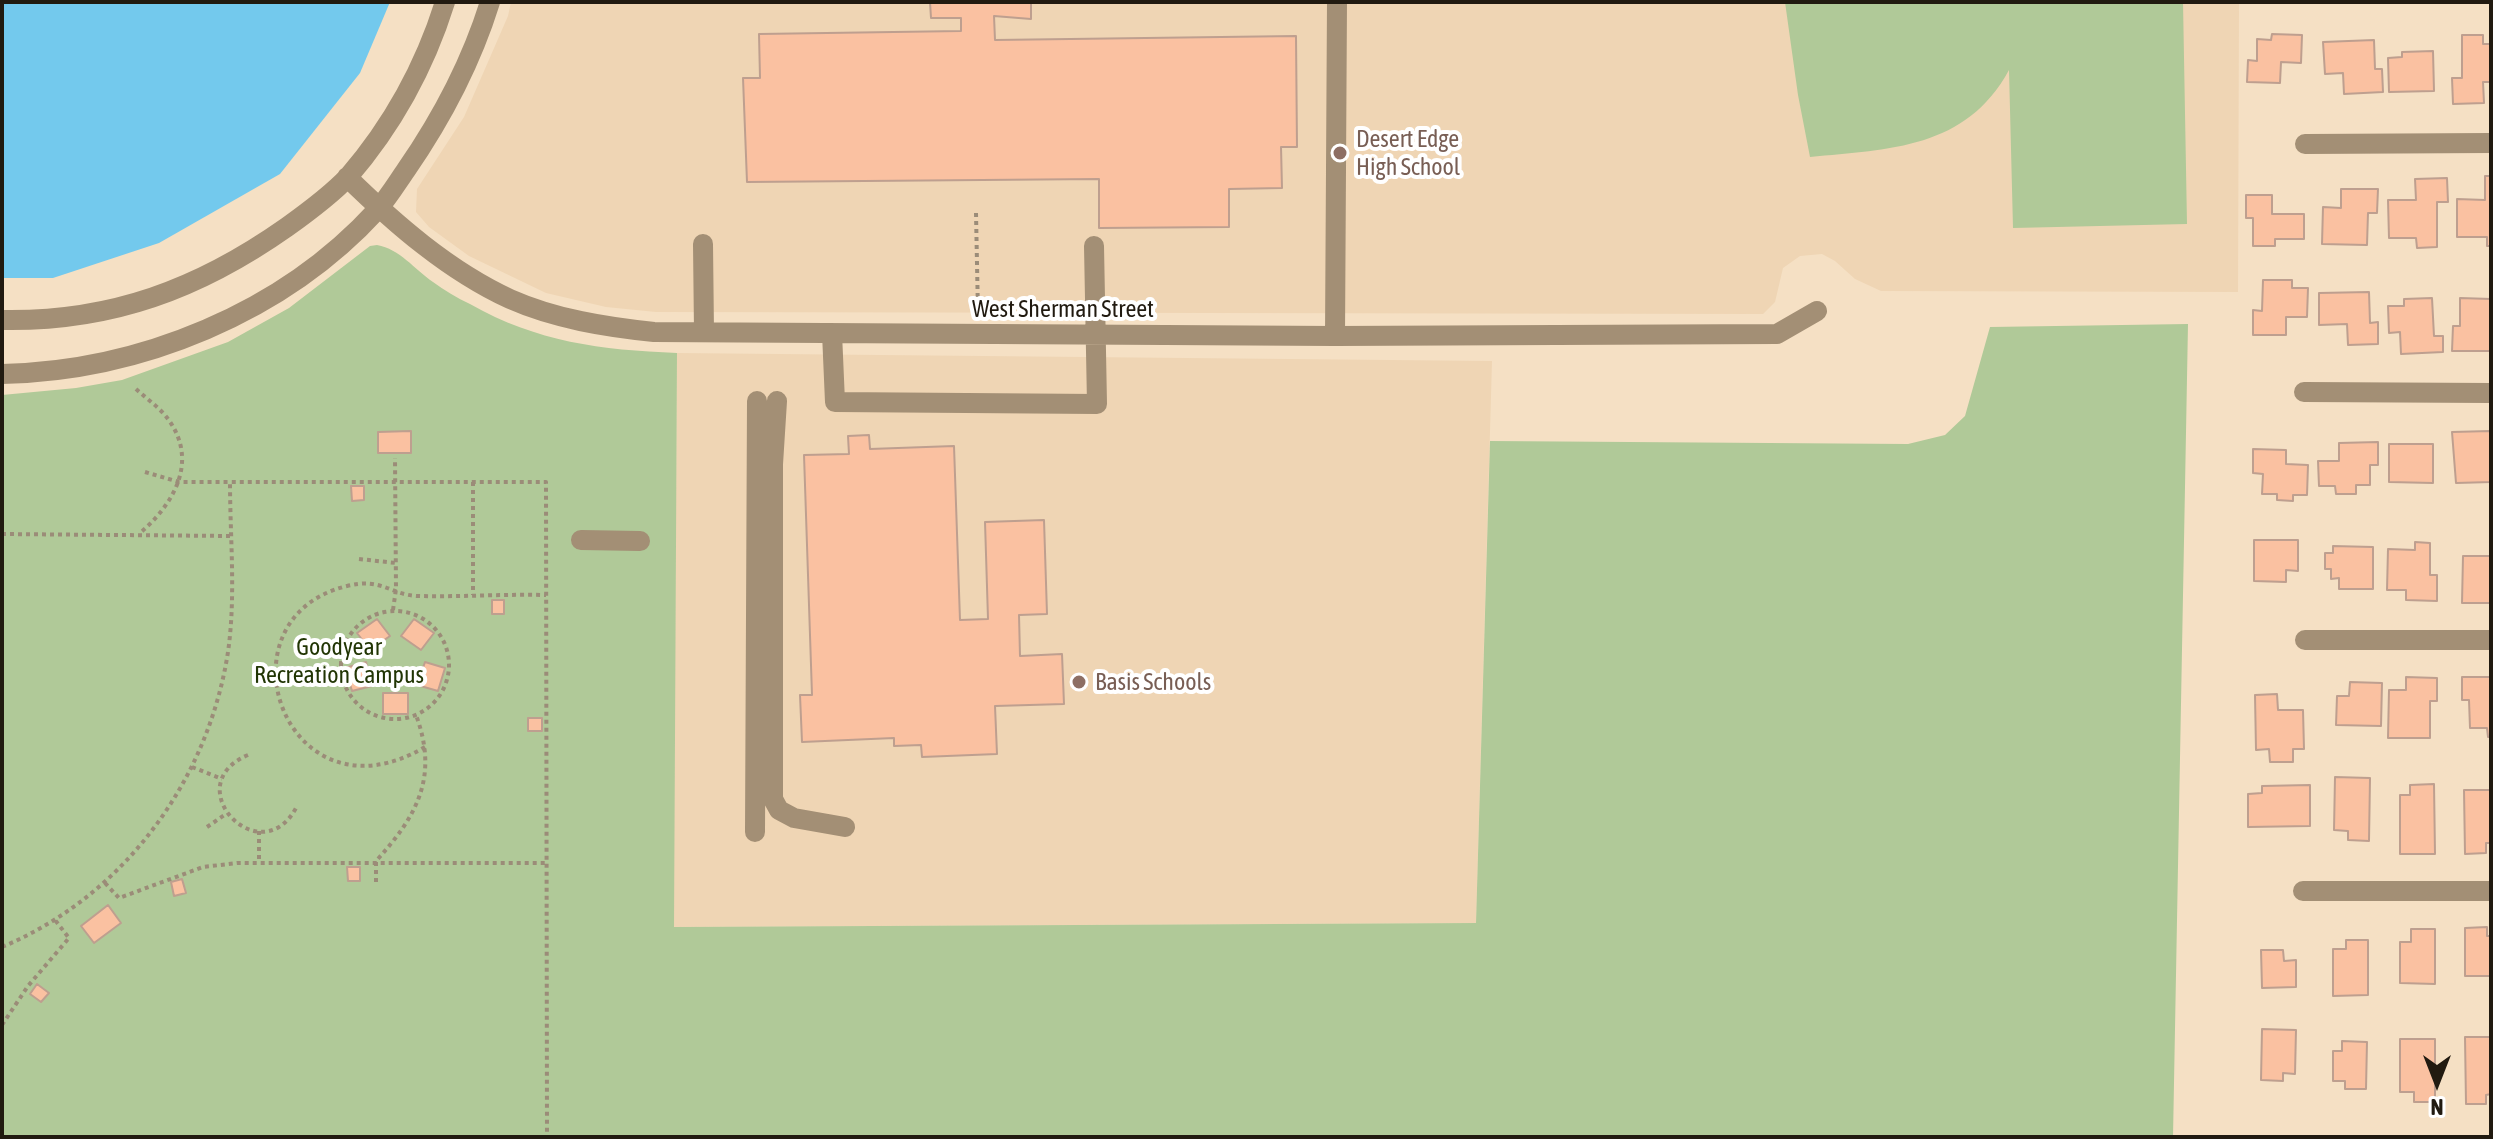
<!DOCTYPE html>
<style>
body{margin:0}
#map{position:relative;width:2493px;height:1139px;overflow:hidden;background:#f5e0c4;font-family:"Asap Condensed",sans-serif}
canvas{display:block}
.frame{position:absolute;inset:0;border:4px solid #211a10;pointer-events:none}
.north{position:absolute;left:2397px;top:1043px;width:80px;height:80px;-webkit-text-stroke:6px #fff;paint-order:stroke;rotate:180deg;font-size:22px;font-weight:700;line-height:32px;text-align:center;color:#211a10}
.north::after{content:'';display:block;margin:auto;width:28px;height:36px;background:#211a10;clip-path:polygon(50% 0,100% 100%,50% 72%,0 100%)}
</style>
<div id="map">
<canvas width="2493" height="1139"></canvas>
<div class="frame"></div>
<div class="north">N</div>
</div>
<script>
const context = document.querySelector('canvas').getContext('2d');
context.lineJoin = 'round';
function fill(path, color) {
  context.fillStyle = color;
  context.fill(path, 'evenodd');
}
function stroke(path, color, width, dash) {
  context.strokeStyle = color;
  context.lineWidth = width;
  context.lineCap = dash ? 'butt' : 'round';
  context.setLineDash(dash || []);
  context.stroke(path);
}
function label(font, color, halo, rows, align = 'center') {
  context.font = font + ' "Asap Condensed",sans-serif';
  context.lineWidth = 8;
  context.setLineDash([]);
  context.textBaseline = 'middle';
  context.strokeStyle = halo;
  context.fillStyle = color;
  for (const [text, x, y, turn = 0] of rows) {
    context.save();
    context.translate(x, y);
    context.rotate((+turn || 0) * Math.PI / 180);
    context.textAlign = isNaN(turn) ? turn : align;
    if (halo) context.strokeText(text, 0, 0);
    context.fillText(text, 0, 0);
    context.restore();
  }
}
fill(new Path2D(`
 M511 2H2239L2238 292 1881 291 1855 279 1835 261 1822 254 1800 256 1783 268 1775 302 1763 314 656 312 606 307 546 293 469 256 429 227 416 212 417 189 464 117 508 16Z
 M677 353 1492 361 1476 923 673 927Z`), '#efd5b4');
fill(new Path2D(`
 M1785 2H2183L2187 224 2013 228 2009 70C1966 149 1890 149 1810 157L1798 95Z
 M377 245C400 249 414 269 433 282 444 290 457 298 470 304 537 342 601 350 677 353L674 927 1476 923 1490 441 1908 444 1945 435 1965 416 1990 327 2188 324 2173 1137H2V395L76 388 122 380 228 342 289 308 370 246Z`), '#b0c998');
fill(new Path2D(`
 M2 2H390L360 73 280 174 159 243 53 278H2Z`), '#73c9ed');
const building = new Path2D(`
 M930 2H1031V19L994 16 995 40 1296 36 1297 147H1281L1282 188 1229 189V227L1099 228V179L747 182 743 78H760L759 34 961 31V18H931Z
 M2272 34 2302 35 2301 63 2281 62 2280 83 2247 82 2248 60 2257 61V39L2271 40Z
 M2462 35H2483V44H2491V82H2483L2484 103 2453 104 2452 78H2462Z
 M2374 40 2375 69H2382L2383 92 2344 94 2343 73 2325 74 2323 42Z
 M2433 51 2434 91 2389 92 2388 58 2402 57V52Z
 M2485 176H2491V246H2487V237H2457V199L2485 200Z
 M2447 178 2448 202H2437V247L2417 248 2416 238H2389L2388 200H2416L2415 179Z
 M2341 189H2378L2377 213H2368L2367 245 2322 244 2323 207 2341 208Z
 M2246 195H2272V214H2304V239H2275V246H2253V218H2246Z
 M2263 280H2292V288H2308L2307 317H2286V335H2253V310L2262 311Z
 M2369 292 2370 323 2378 322V344L2348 345 2347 324 2319 325V293Z
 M2432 298 2434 336H2443V352L2401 354 2400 332 2389 333 2388 306H2404V299Z
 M2460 298 2491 299V351H2452L2453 326H2460Z
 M411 431V453H378V432Z
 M2490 431 2491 482 2456 483 2452 432Z
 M869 435 870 449 954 446 960 620 988 619 985 522 1044 520 1047 614 1019 615 1020 656 1062 654 1064 704 995 706 997 754 922 757 921 745 894 746V738L802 742 800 695H812L804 455 849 454 848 436Z
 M2378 442V465H2370V485H2356V494H2336L2335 486H2319L2318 461H2339V443Z
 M2389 444H2433V483L2389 482Z
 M2253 449 2286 450V464L2308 465 2307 495H2293V501L2277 500V494H2262L2263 474 2253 473Z
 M351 486H364V500L352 501Z
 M2254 540H2298V571L2286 570V582L2254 581Z
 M2415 542 2430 543V575H2437V601L2406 600V590H2387L2388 549 2415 550Z
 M2333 546 2373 547V589H2339V578L2331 579V569H2325V553H2333Z
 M2463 556H2490L2491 603H2462Z
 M492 600H504V614H492Z
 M377 619 390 636 370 650 357 633Z
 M414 619 434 633 421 650 401 636Z
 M366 662 372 686 352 691 345 668Z
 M425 662 445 668 438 691 417 685Z
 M2406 677 2437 678V701H2430V738H2388L2389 690H2406Z
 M2462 677H2491V737H2488L2487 728H2470L2469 700H2462Z
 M2350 682 2382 683 2381 726 2336 725 2337 696H2349Z
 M383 693H408V714H383Z
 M2277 694 2278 710H2303L2304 749H2293V762H2270L2269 749 2256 750 2255 695Z
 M528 718H542V731H528Z
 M2335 777 2370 778 2369 841 2348 840V831L2334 830Z
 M2434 784 2435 854H2400V795H2410V785Z
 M2310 785V826L2248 827V794L2262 793V786Z
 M2464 790H2491V843H2486V853L2465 854Z
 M347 867H360V881H348Z
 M182 879 186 893 174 896 171 882Z
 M108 905 121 923 94 943 81 926Z
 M2487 927V936H2491V976H2465V928Z
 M2411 929H2435V984L2400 983V942H2411Z
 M2346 940H2368V995L2333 996V949H2346Z
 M2261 950H2283L2284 961 2296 960V987L2262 988Z
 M37 984 49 993 41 1002 30 994Z
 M2262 1029 2296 1030 2295 1074 2283 1073V1081L2261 1080Z
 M2465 1037H2491V1094L2486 1095V1104H2466Z
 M2400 1039H2435V1102H2414V1092H2400Z
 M2342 1041 2367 1042 2366 1089H2345V1081H2333V1051H2342Z`);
fill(building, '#fac1a1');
stroke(building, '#be9f8f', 2);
stroke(new Path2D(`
 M976 213 978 314
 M136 389C147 399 160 408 168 419 199 461 174 504 140 533
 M145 472 179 482H230
 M473 482V595
 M2 534 230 536
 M359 559 396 563
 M393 610 396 589 395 458
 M341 665a54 54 0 1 1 108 0a54 54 0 1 1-108 0Z
 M425 747C286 829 212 619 347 586 382 577 390 595 418 596 461 597 504 594 546 595
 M248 755C176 785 260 874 296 808
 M192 767 222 779
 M207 827 226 814
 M259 831V862
 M376 882V861C417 816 439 777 416 715
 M105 883 119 898 203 867 237 863H547
 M2 947C124 896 208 781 228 652 236 596 230 538 230 482H546L547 1137
 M2 1025 28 986 69 938 55 920`), '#9b8c78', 4, [4, 4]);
stroke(new Path2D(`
 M2305 144 2491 143
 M347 177C395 224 449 271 510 299 555 319 606 327 654 332L1335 336 1777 334 1817 311
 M703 244 704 332
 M2 320C111 322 199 289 287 227 308 212 330 196 348 177 392 126 425 66 445 2
 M832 333 835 402 1097 404 1094 246
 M1335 336 1337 2
 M2 374C140 371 283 313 377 210 388 198 397 183 406 170 442 118 471 63 490 2
 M2304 392 2491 393
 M777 401 773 464V799L779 810 794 818 845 827
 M581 540 640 541
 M2305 640H2491
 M755 832 757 401
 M2303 891H2491`), '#a38f75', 20);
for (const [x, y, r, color] of [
 [1340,153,8,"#8d6e63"],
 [1079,682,8,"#8d6e63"]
]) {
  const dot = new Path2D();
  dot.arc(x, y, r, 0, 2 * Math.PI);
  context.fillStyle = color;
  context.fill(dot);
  stroke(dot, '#fff', 3);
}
label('24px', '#785e54', '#fff', [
 ["Desert Edge",1356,139],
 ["High School",1356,167],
 ["Basis Schools",1095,682]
], 'left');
label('24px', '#211a10', '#fff', [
 ["West Sherman Street",1063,309]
]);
label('24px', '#213504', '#fff', [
 ["Goodyear",339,647],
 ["Recreation Campus",339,675]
]);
</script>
